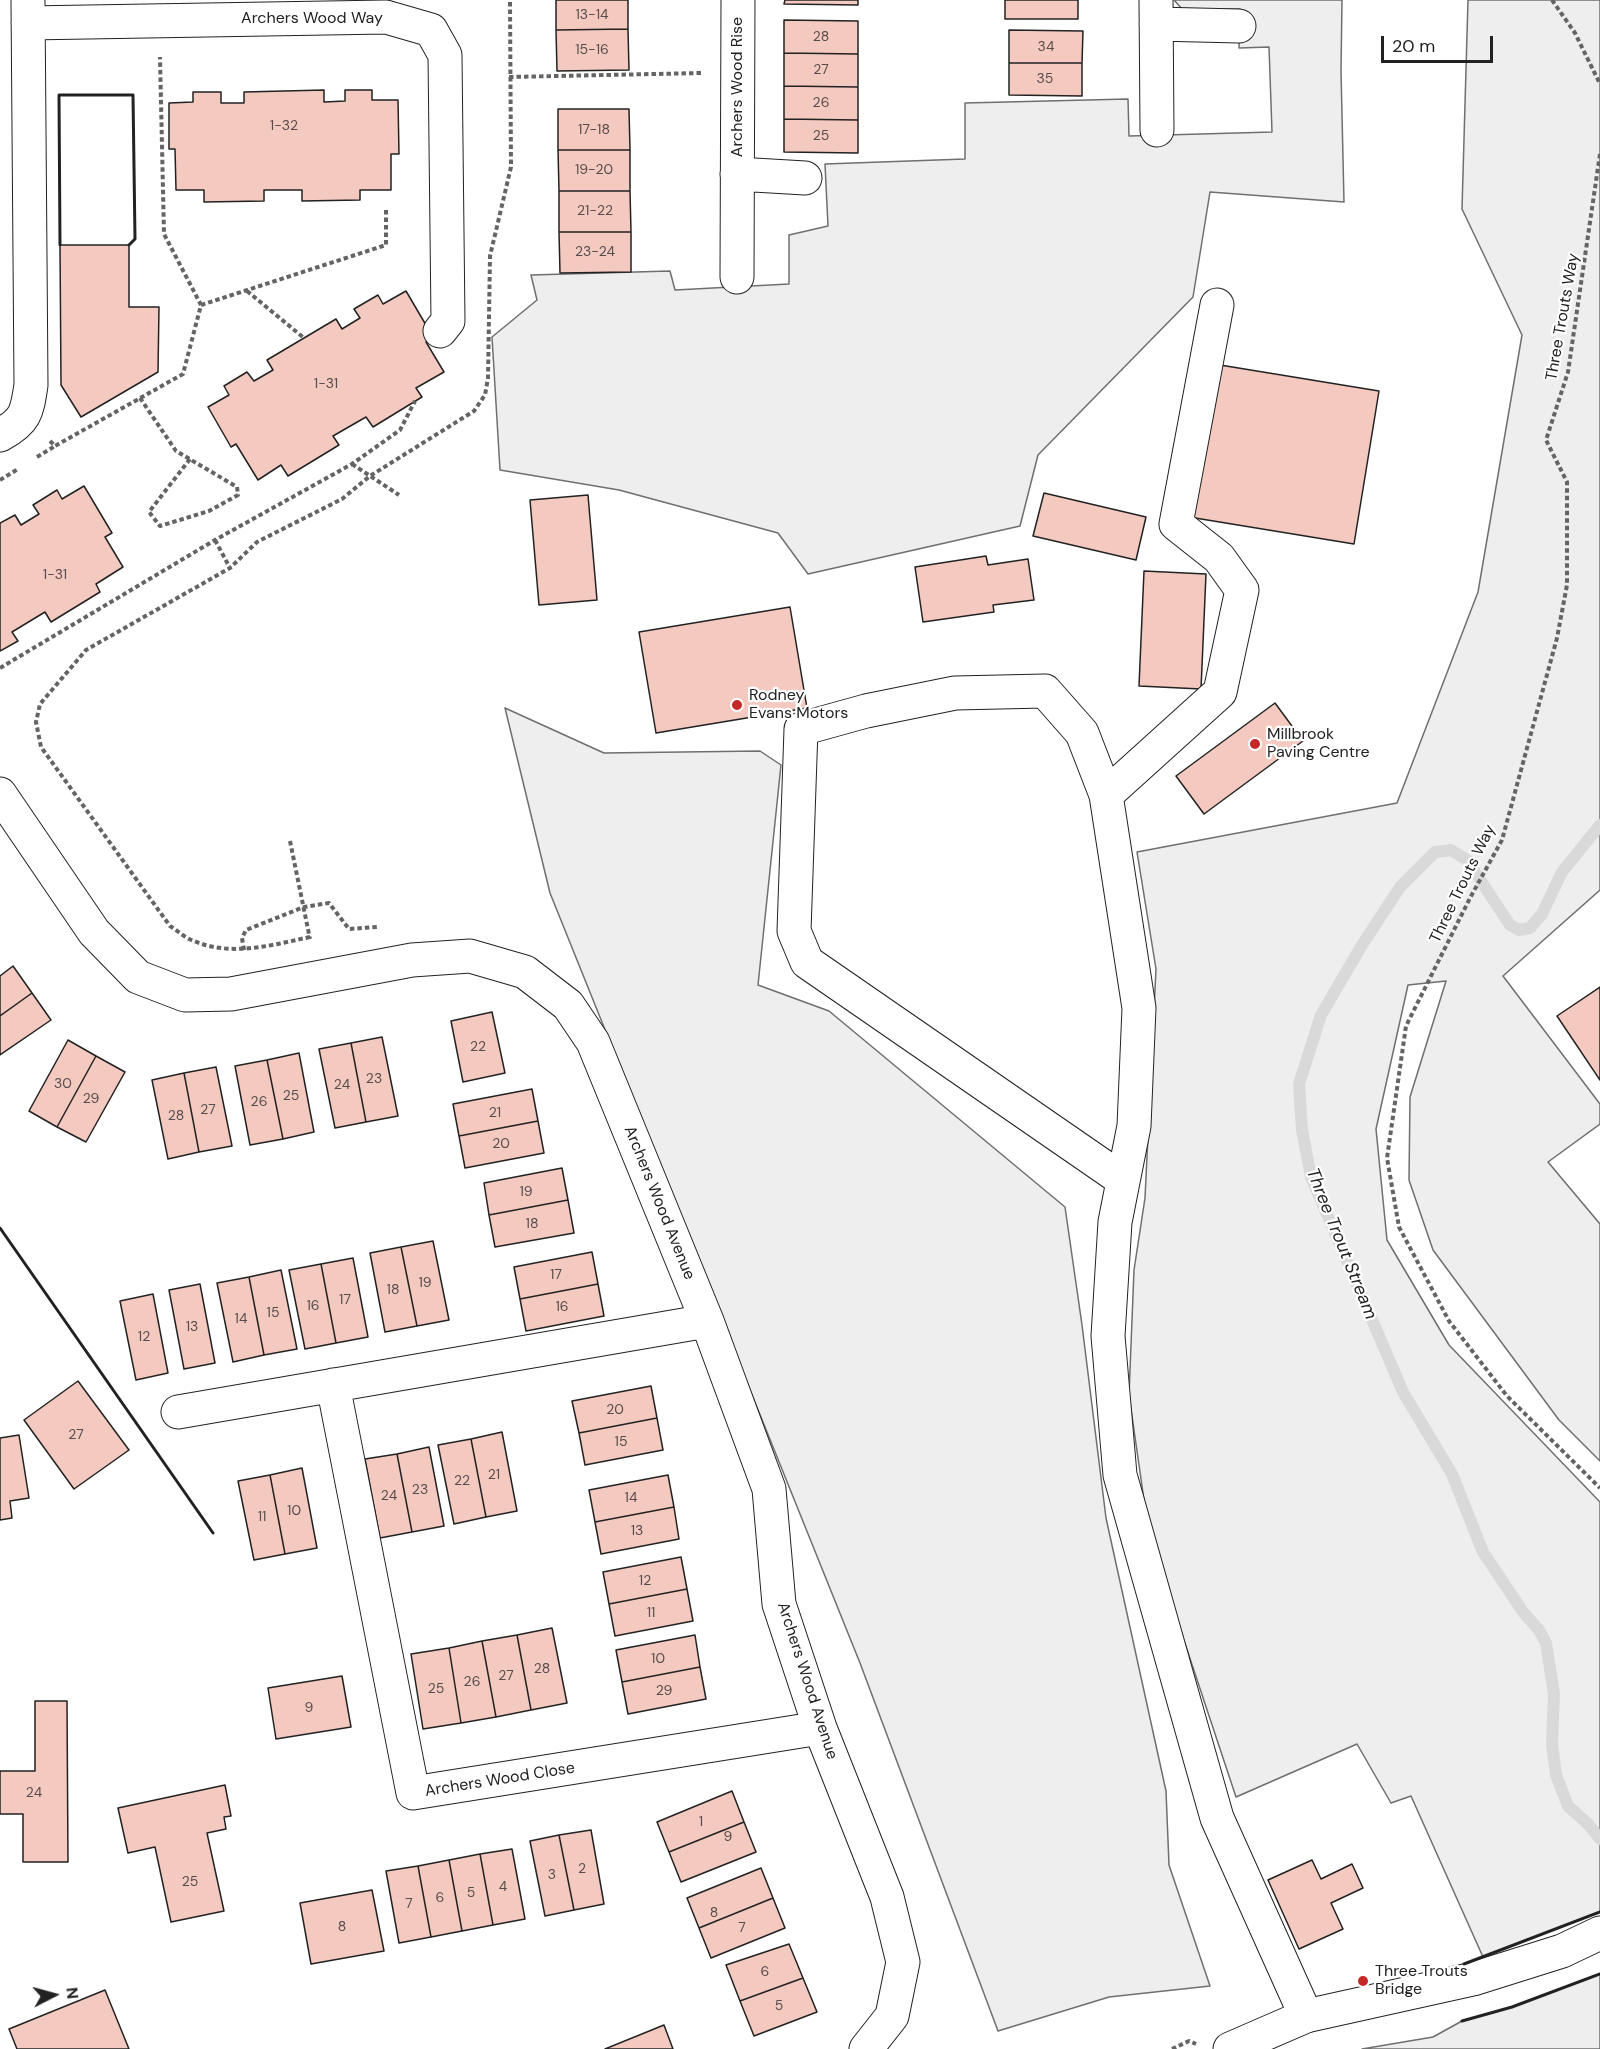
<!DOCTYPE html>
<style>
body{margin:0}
#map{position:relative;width:1600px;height:2049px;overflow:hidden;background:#fff;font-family:"DM Sans",sans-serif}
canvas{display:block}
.north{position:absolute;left:24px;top:1965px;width:60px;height:60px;-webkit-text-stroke:4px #fff;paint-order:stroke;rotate:84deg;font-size:16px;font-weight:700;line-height:24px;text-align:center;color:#222}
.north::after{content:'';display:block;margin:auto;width:21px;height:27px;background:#222;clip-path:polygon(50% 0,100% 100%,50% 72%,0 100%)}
.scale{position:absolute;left:1381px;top:36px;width:112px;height:27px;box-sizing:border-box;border:3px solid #222;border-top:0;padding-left:8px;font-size:18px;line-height:21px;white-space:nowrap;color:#222;-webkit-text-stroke:4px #fff;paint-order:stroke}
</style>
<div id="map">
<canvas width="1600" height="2049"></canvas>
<div class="north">N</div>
<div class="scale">20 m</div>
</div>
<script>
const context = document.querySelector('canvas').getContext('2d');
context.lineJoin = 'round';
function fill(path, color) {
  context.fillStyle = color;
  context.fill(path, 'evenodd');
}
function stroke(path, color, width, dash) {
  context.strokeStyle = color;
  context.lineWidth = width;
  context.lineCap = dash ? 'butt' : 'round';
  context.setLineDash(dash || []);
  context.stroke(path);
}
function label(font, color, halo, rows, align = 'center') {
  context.font = font + ' "DM Sans",sans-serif';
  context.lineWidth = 4.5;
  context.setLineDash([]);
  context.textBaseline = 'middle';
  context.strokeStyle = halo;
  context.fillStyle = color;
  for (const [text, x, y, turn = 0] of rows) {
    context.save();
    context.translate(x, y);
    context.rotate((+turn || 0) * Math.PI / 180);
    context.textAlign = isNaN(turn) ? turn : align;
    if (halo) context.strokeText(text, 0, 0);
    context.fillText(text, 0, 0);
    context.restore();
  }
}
const green = new Path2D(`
 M1174 0H1342L1341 71 1344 202 1210 192 1193 297 1038 455 1020 526 808 574 778 533 619 490 500 470 492 337 537 300 531 275 670 271 675 290 789 284V235L828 226 825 164 965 159V103L1128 99 1129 136 1272 132 1269 47 1239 48 1240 9 1183 10Z
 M1468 0H1600V890L1503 976 1600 1104V1124L1548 1162 1600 1224V1461L1559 1420 1433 1250 1409 1180 1410 1097 1446 981 1408 985 1376 1129 1387 1240 1449 1345 1600 1502V1912L1483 1957 1411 1796 1391 1803 1357 1744 1236 1797 1149 1535 1129 1395 1134 1270 1145 1198 1156 969 1137 852 1397 803 1478 592 1522 335 1462 209Z
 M505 708 604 753 760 751 781 765 758 985 829 1011 1065 1207 1082 1325 1106 1518 1166 1791 1169 1865 1210 1986 1109 1997 998 2031 860 1663 550 893Z
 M1600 1974V2049H1362L1433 2037 1462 2021 1512 2007Z`);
fill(green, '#eee');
stroke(green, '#6f6f6f', 1.5);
stroke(new Path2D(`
 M1600 825 1562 872 1542 914 1530 928 1519 930 1510 925 1467 860 1451 850 1435 852 1400 887 1362 945 1321 1015 1299 1084 1302 1130 1311 1177 1403 1392 1452 1474 1483 1552 1523 1612 1539 1630 1546 1643 1554 1694 1552 1745 1556 1775 1568 1806 1588 1824 1600 1839`), '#d9d9d9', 12);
const building = new Path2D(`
 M556 0H628V29L556 30Z
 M785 0H858V5L784 4Z
 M1005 0H1078V19H1005Z
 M784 20 858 21V54L784 53Z
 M628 29 629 70 557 71 556 30Z
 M1009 30 1083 31 1082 63H1009Z
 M784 53 858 54V87L784 86Z
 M1009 63H1082V96L1009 95Z
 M784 86 858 87V120L784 119Z
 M324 90V102L345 101V90H372V100H398L399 154H391V190H360V200L302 201V190H264V201L204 202V190H176L175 149H169V103L193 102V92H221V103H244V92Z
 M558 109H629L630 150H558Z
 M784 119 858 120V153L784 152Z
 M558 150H630V191H559Z
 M559 191H630L631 232H559Z
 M559 232H631V272L560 273Z
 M60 245H129V307H159L158 372 81 417 61 385Z
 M406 291 433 337 426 342 444 372 416 388 422 397 373 427 366 417 333 436 339 445 288 476 281 465 258 480 236 444 231 447 208 407 229 395 224 386 247 372 254 381 273 370 267 360 336 319 342 329 360 318 354 309 378 295 383 304Z
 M1214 364 1379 391 1354 544 1189 517Z
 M84 486 112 533 105 537 123 567 96 584 100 592 51 622 45 612 12 632 18 641 0 651V523L15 515 21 525 39 514 33 505 57 490 62 499Z
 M1044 493 1146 517 1136 560 1033 536Z
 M588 495 597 600 539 605 530 500Z
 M986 556 988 565 1028 559 1034 600 993 605 994 612 923 622 915 567Z
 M1144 571 1206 574 1201 689 1139 686Z
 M790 607 807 708 656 733 639 632Z
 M1275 703 1303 741 1204 814 1176 776Z
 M13 966 32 993 0 1016V976Z
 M1600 987V1080L1557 1016Z
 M32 993 51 1020 0 1055V1016Z
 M492 1012 505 1073 463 1082 451 1021Z
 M382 1037 398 1116 366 1122 351 1043Z
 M68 1040 96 1056 57 1127 29 1111Z
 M351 1043 366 1122 335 1128 319 1049Z
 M299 1053 314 1132 283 1139 267 1060Z
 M96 1056 125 1072 86 1142 57 1127Z
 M267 1060 283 1139 250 1145 235 1066Z
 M216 1067 232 1146 199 1152 184 1073Z
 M184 1073 199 1152 168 1159 152 1080Z
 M532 1089 538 1121 459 1136 453 1104Z
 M538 1121 544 1153 465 1168 459 1136Z
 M562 1168 568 1200 489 1215 484 1183Z
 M568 1200 574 1233 495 1247 489 1215Z
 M433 1241 449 1320 417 1326 401 1247Z
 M401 1247 417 1326 385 1332 370 1253Z
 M592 1252 598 1284 520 1299 514 1267Z
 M353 1258 368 1337 336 1343 321 1264Z
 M321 1264 336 1343 305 1349 289 1270Z
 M281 1270 297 1349 264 1355 249 1277Z
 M249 1277 264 1355 233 1362 217 1283Z
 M200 1284 215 1363 184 1369 169 1290Z
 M598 1284 604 1316 526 1331 520 1299Z
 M153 1294 168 1373 136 1380 120 1301Z
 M78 1381 129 1450 74 1489 24 1420Z
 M651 1386 657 1418 579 1433 572 1401Z
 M657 1418 663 1450 585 1465 579 1433Z
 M502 1432 517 1511 486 1517 471 1439Z
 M19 1435 29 1498 10 1501 12 1518 0 1520V1438Z
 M471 1439 486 1517 454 1524 438 1445Z
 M429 1447 444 1526 412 1532 397 1454Z
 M397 1454 412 1532 380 1538 365 1459Z
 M302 1468 317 1548 285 1554 270 1475Z
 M270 1475 285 1554 254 1560 238 1481Z
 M668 1475 674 1507 595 1522 589 1490Z
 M674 1507 679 1539 601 1554 595 1522Z
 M681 1557 687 1589 609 1604 603 1572Z
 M687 1589 693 1621 615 1636 609 1604Z
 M552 1628 567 1703 531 1710 517 1635Z
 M517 1635 531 1710 496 1717 482 1641Z
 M695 1635 700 1667 622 1682 616 1650Z
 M482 1641 496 1717 461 1723 449 1648Z
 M449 1648 461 1723 423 1729 411 1654Z
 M700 1667 706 1699 628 1714 622 1682Z
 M342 1676 351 1727 276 1739 268 1688Z
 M35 1701H67L68 1862H23V1814H0V1771H35Z
 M225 1785 231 1816 224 1817 226 1829 207 1833 224 1911 171 1922 155 1847 128 1853 118 1808Z
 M732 1791 744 1822 669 1852 657 1822Z
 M744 1822 756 1852 681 1882 669 1852Z
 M591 1830 604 1904 574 1910 559 1835Z
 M559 1835 574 1910 545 1916 530 1841Z
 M512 1849 525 1919 493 1925 480 1854Z
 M480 1854 493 1925 462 1931 449 1860Z
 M449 1860 462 1931 431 1937 418 1866Z
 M1312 1860 1321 1879 1352 1864 1363 1888 1331 1903 1343 1929 1299 1949 1268 1880Z
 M418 1866 431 1937 399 1943 386 1871Z
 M761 1868 773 1898 699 1928 687 1898Z
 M372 1890 384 1951 311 1964 300 1903Z
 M773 1898 785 1928 711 1958 699 1928Z
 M789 1944 803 1978 740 2001 726 1965Z
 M803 1978 817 2012 754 2036 740 2001Z
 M105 1990 129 2049H17L9 2029Z
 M664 2025 673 2049H605Z`);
fill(building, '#f3c9c0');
stroke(building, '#222', 1.5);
const minor = new Path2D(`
 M1156 0 1157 130
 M28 23 386 17 431 30 445 55 448 321 440 331
 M1156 24 1239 26
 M737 174 805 178
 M737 277 738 0
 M0 435C26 421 27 412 31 385L28 2
 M0 794 94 932 138 977 185 995 231 994 412 960 470 956 525 972 568 1005 593 1042 707 1321 769 1489 779 1604 820 1728 887 1897 903 1962 892 2016 866 2049
 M1106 795 1220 692 1242 590 1219 558 1176 524 1217 305
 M1123 1180 807 962 794 931 801 729 866 711 955 693 1045 691 1082 733 1106 795 1139 1008 1134 1126 1115 1222 1108 1336 1120 1475 1217 1818 1306 2016
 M333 1385 413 1793 820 1728
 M178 1412 707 1321`);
const major = new Path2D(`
 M1230 2049 1306 2016 1473 1979 1562 1951 1600 1933`);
stroke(minor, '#222', 35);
stroke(major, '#222', 35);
stroke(new Path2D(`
 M1552 0 1575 33 1600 84
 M509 77 701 73
 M1600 154 1568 372 1546 440 1567 482V585L1557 638 1502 840 1470 898 1406 1026 1387 1158 1399 1227 1449 1321 1507 1396 1600 1488
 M247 291 304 338
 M201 305 386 245V208
 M140 398 176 451 237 487 238 495 209 511 160 526 149 512 190 459
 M50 441 55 446 183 374 201 305 164 234 160 57
 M37 457 55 446
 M352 464 399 495
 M0 480 18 469
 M215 540 230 568
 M0 668 215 540 352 464 400 430 415 401
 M290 841 310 939
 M310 937C272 945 232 957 194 941 185 938 178 931 170 926L41 747 36 722 40 704 86 650 230 568 257 542 342 499 370 476 474 411 485 395 488 378 490 256 511 167 510 0
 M244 950 242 938 246 930 304 907 329 903 349 929 377 927
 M1172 2049 1189 2041 1196 2044`), '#646464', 4, [4.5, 3]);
stroke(minor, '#fff', 33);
stroke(major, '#fff', 33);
stroke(new Path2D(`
 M60 245 59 95H133L135 239 129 245
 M0 1228 213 1533
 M1464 1964 1600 1912
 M1462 2021 1512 2007 1600 1974`), '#222', 3);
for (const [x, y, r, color] of [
 [737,705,6,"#c62828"],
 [1255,744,6,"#c62828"],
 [1363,1981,6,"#c62828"]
]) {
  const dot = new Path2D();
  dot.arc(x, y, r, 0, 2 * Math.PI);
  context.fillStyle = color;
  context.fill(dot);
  stroke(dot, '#fff', 2);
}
label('14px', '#564c4a', null, [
 ["13-14",592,15],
 ["28",821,37],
 ["34",1046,47],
 ["15-16",592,50],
 ["27",821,70],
 ["35",1045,79],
 ["26",821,103],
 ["1-32",284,126],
 ["17-18",594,130],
 ["25",821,136],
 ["19-20",594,170],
 ["21-22",595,211],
 ["23-24",595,252],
 ["1-31",326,384],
 ["1-31",55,575],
 ["22",478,1047],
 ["23",374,1079],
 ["30",63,1084],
 ["24",342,1085],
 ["25",291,1096],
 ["29",91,1099],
 ["26",259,1102],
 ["27",208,1110],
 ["21",495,1113],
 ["28",176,1116],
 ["20",501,1144],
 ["19",526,1192],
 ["18",532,1224],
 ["17",556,1275],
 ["19",425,1283],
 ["18",393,1290],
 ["17",345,1300],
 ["16",313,1306],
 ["16",562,1307],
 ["15",273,1313],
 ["14",241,1319],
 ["13",192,1327],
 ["12",144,1337],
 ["20",615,1410],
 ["27",76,1435],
 ["15",621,1442],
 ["21",494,1475],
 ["22",462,1481],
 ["23",420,1490],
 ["24",389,1496],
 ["14",631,1498],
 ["10",294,1511],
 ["11",262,1517],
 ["13",637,1531],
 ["12",645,1581],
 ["11",651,1613],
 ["10",658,1659],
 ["28",542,1669],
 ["27",506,1676],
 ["26",472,1682],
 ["25",436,1689],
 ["29",664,1691],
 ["9",309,1708],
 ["24",34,1793],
 ["1",701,1822],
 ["9",728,1837],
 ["2",582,1869],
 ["3",552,1875],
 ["25",190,1882],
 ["4",503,1887],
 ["5",471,1893],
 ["6",440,1898],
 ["7",409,1904],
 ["8",714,1913],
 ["8",342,1927],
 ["7",742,1928],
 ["6",765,1972],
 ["5",779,2006]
]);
label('16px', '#222', '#fff', [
 ["Archers Wood Way",312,19],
 ["Archers Wood Rise",738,87,-90],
 ["Three Trouts Way",1563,317,-80],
 ["Three Trouts Way",1463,884,-64],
 ["Archers Wood Avenue",659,1203,68],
 ["Archers Wood Avenue",807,1681,72],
 ["Archers Wood Close",500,1780,-9]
]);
label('16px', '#222', '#fff', [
 ["Rodney",749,696],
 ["Evans Motors",749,714],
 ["Millbrook",1267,735],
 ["Paving Centre",1267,753],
 ["Three Trouts",1375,1972],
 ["Bridge",1375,1990]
], 'left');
label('italic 18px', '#222', '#fff', [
 ["Three Trout Stream",1341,1244,68]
]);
</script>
